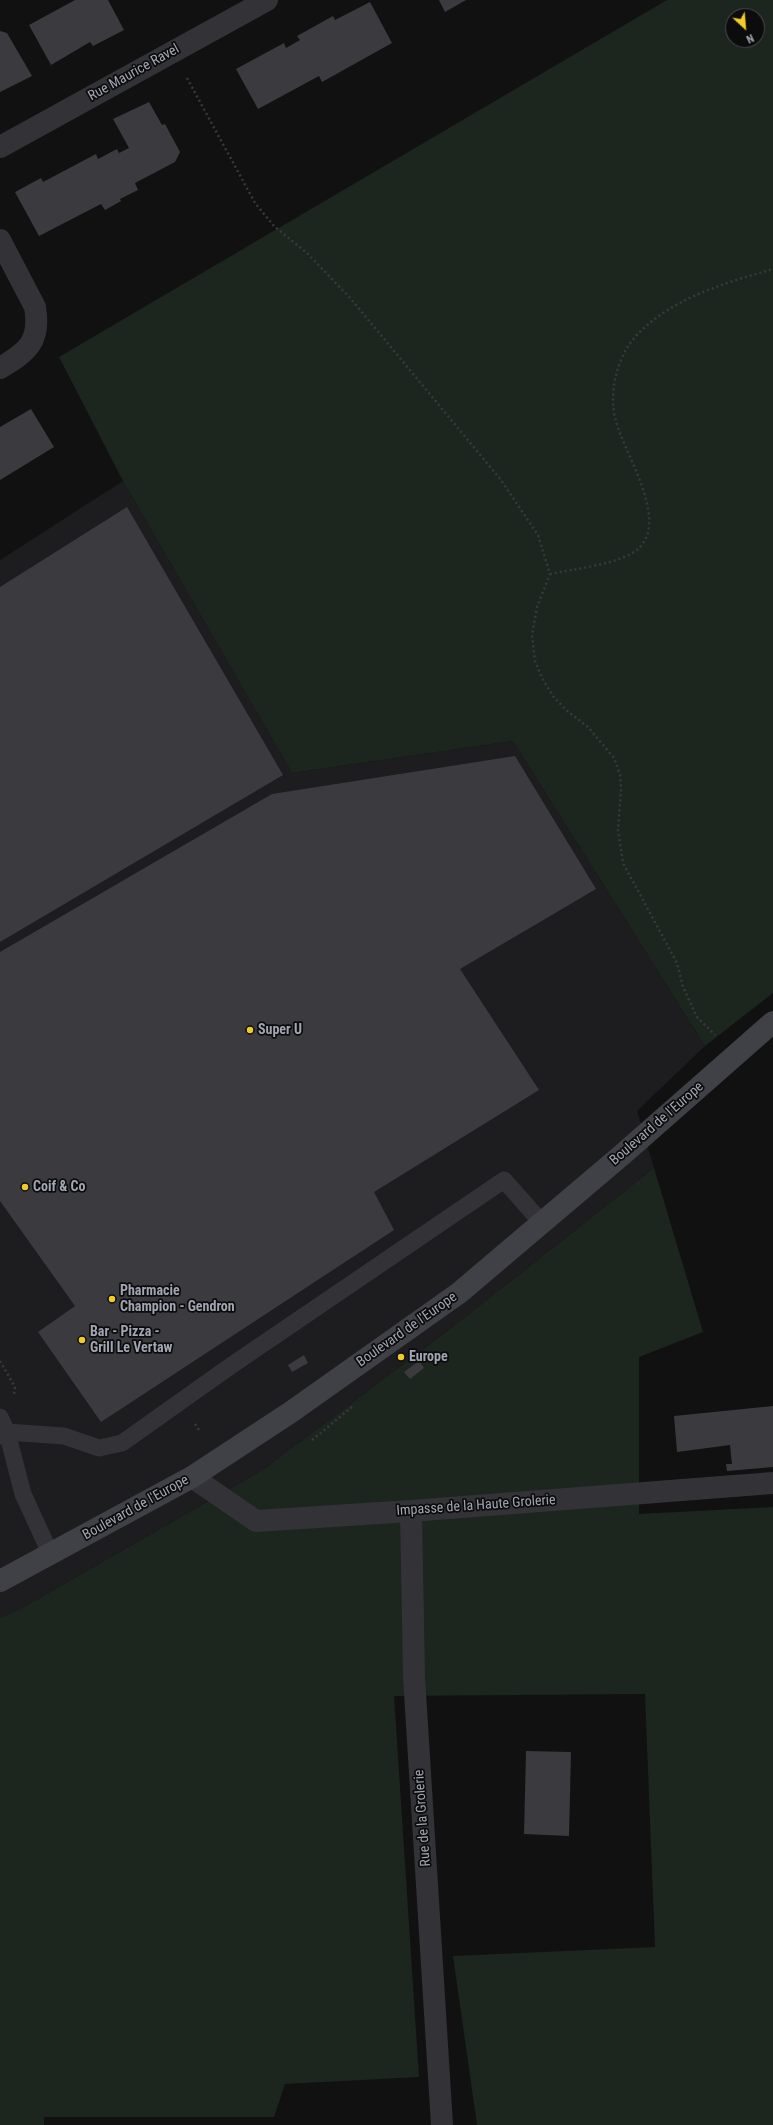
<!DOCTYPE html>
<style>
body{margin:0}
#map{position:relative;width:773px;height:2125px;overflow:hidden;background:#111112;font-family:"Roboto Condensed",sans-serif}
canvas{display:block}
.north{position:absolute;left:725px;top:8px;width:40px;height:40px;box-sizing:border-box;background:#0c0c0d;border:1px solid #48494f;border-radius:50%;rotate:154deg;font-size:11px;font-weight:700;line-height:16px;text-align:center;color:#a2a5b3}
.north::after{content:'';display:block;margin:auto;width:14px;height:18px;background:#f1cb2a;clip-path:polygon(50% 0,100% 100%,50% 72%,0 100%)}
</style>
<div id="map">
<canvas width="773" height="2125"></canvas>
<div class="north">N</div>
</div>
<script>
const context = document.querySelector('canvas').getContext('2d');
context.lineJoin = 'round';
function fill(path, color) {
  context.fillStyle = color;
  context.fill(path, 'evenodd');
}
function stroke(path, color, width, dash) {
  context.strokeStyle = color;
  context.lineWidth = width;
  context.lineCap = dash ? 'butt' : 'round';
  context.setLineDash(dash || []);
  context.stroke(path);
}
function label(font, color, halo, rows, align = 'center') {
  context.font = font + ' "Roboto Condensed",sans-serif';
  context.lineWidth = 3.5;
  context.setLineDash([]);
  context.textBaseline = 'middle';
  context.strokeStyle = halo;
  context.fillStyle = color;
  for (const [text, x, y, turn = 0] of rows) {
    context.save();
    context.translate(x, y);
    context.rotate((+turn || 0) * Math.PI / 180);
    context.textAlign = isNaN(turn) ? turn : align;
    if (halo) context.strokeText(text, 0, 0);
    context.fillText(text, 0, 0);
    context.restore();
  }
}
fill(new Path2D(`
 M123 481 292 773 513 741 705 1046 637 1111 654 1168 450 1329 264 1469 24 1607 0 1618V560Z`), '#1d1d1f');
fill(new Path2D(`
 M667 0H773V993L705 1046 513 741 292 773 123 481 59 357ZM733 16H757V40H733Z
 M654 1168 703 1332 639 1357V1514L773 1507V2125H477L453 1956 655 1947 645 1694 394 1696 419 2077 285 2084 274 2117H44V2125H0V1618L24 1607 264 1469 450 1329Z`), '#1d251f');
fill(new Path2D(`
 M75 0H108L124 30 93 46 90 42 51 65 29 25Z
 M439 0H466L445 12Z
 M370 2 392 43 322 82 319 76 258 109 236 69 284 43 286 48 300 40 297 36 333 16 335 20Z
 M0 31 7 33 32 76 0 92Z
 M149 102 162 125 165 124 180 152 175 162 135 183 138 190 120 199 121 201 105 210 101 204 39 236 15 192 41 178 43 182 96 154 98 159 117 149 119 153 129 148 113 119Z
 M31 409 54 447 0 480V427Z
 M127 507 283 775 0 942V587Z
 M515 756 596 889 460 969 539 1090 374 1192 394 1230 101 1422 38 1332 75 1306 0 1201V952L272 794Z
 M304 1355 308 1363 292 1372 288 1365Z
 M419 1361 424 1368 410 1379 404 1372Z
 M773 1406V1467L727 1471 726 1464H732L730 1445 677 1452 674 1416Z
 M526 1751 571 1752 569 1836 524 1834Z`), '#3b3b3f');
stroke(new Path2D(`
 M187 78 255 203 274 226 308 254 351 299 501 480 538 535 550 574 537 607 532 635 535 661 542 678 553 696 566 710 588 727 614 758 620 775 621 790 618 830 623 863 677 963 683 987 697 1017 715 1035
 M550 574C573 569 623 564 639 548 669 519 624 453 616 421 608 394 617 356 636 336 671 298 725 283 773 269
 M0 1361 15 1387 14 1394
 M195 1424 199 1430
 M312 1440 352 1407`), '#38393e', 2.5, [2, 3]);
stroke(new Path2D(`
 M0 1417 7 1432 23 1494 51 1555
 M0 1436 7 1432 64 1436 99 1448 122 1443 232 1365 504 1180 542 1223`), '#323237', 17);
stroke(new Path2D(`
 M0 147 267 0
 M0 240 35 307C41 342 27 352 0 368
 M192 1477 256 1521 411 1511 773 1483
 M411 1511 414 1677 442 2125`), '#323237', 22);
stroke(new Path2D(`
 M0 1581 192 1477 291 1412 459 1293 623 1154 773 1022`), '#404147', 22);
for (const [x, y, r, color] of [
 [250,1030,4,"#f1cb2a"],
 [25,1187,4,"#f1cb2a"],
 [112,1299,4,"#f1cb2a"],
 [82,1340,4,"#f1cb2a"],
 [401,1357,4,"#f1cb2a"]
]) {
  const dot = new Path2D();
  dot.arc(x, y, r, 0, 2 * Math.PI);
  context.fillStyle = color;
  context.fill(dot);
  stroke(dot, '#0c0c0d', 1.5);
}
label('14px', '#a2a5b3', '#0c0c0d', [
 ["Rue Maurice Ravel",134,73,-29],
 ["Boulevard de l'Europe",657,1124,-41],
 ["Boulevard de l'Europe",407,1330,-35],
 ["Impasse de la Haute Grolerie",476,1506,-4],
 ["Boulevard de l'Europe",136,1508,-29],
 ["Rue de la Grolerie",423,1818,-94]
]);
label('bold 14px', '#a2a5b3', '#0c0c0d', [
 ["Super U",258,1030],
 ["Coif & Co",33,1187],
 ["Pharmacie",120,1291],
 ["Champion - Gendron",120,1307],
 ["Bar - Pizza -",90,1332],
 ["Grill Le Vertaw",90,1348],
 ["Europe",409,1357]
], 'left');
</script>
